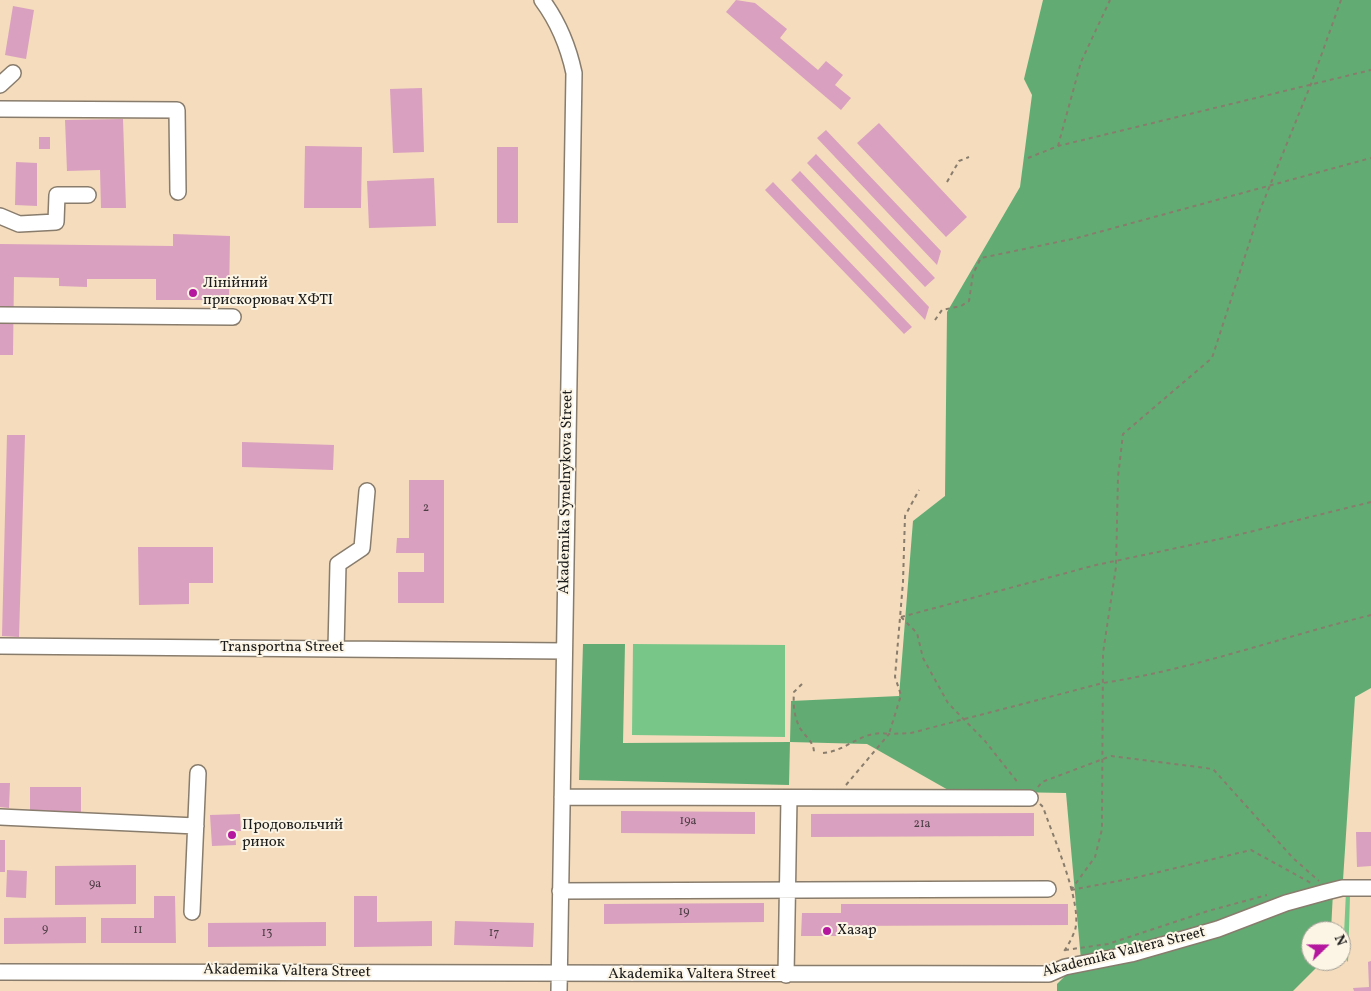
<!DOCTYPE html>
<meta charset="utf-8">
<style>
body{margin:0}
#map{position:relative;width:1371px;height:991px;overflow:hidden;background:#f4dcbd;font-family:Vollkorn,serif}
canvas{display:block}
.north{position:absolute;left:1301px;top:921px;width:50px;height:50px;box-sizing:border-box;background:#fcf5e5;border:1px solid #a29e95;border-radius:50%;rotate:68deg;font-size:14px;font-weight:700;line-height:20px;text-align:center;color:#1c1c1c}
.north::after{content:'';display:block;margin:auto;width:18px;height:22px;background:#b5179e;clip-path:polygon(50% 0,100% 100%,50% 72%,0 100%)}
</style>
<div id="map">
<canvas width="1371" height="991"></canvas>
<div class="north">N</div>
</div>
<script>
const context = document.querySelector('canvas').getContext('2d');
context.lineJoin = 'round';
function fill(path, color) {
  context.fillStyle = color;
  context.fill(path, 'evenodd');
}
function stroke(path, color, width, dash) {
  context.strokeStyle = color;
  context.lineWidth = width;
  context.lineCap = dash ? 'butt' : 'round';
  context.setLineDash(dash || []);
  context.stroke(path);
}
function label(font, color, halo, rows, align = 'center') {
  context.font = font + ' Vollkorn,serif';
  context.lineWidth = 4;
  context.setLineDash([]);
  context.textBaseline = 'middle';
  context.strokeStyle = halo;
  context.fillStyle = color;
  for (const [text, x, y, turn = 0] of rows) {
    context.save();
    context.translate(x, y);
    context.rotate((+turn || 0) * Math.PI / 180);
    context.textAlign = isNaN(turn) ? turn : align;
    if (halo) context.strokeText(text, 0, 0);
    context.fillText(text, 0, 0);
    context.restore();
  }
}
fill(new Path2D(`
 M633 644 785 645V737L632 735Z
 M1346 891H1371V896H1350L1348 962 1343 956Z`), '#78c788');
fill(new Path2D(`
 M1043 0H1371V688L1355 697 1343 880 1333 892 1331 931H1311V961H1323L1293 991H1057V984L1081 960 1066 793 950 791 867 744 790 742 789 785 579 780 583 644H625L623 743 790 742 791 701 899 696 913 521 945 496 947 312 1020 187 1032 95 1024 79Z`), '#62ac74');
fill(new Path2D(`
 M736 0 755 3 787 29 780 38 818 70 826 61 843 75 835 85 851 98 841 110 726 12Z
 M13 6 34 10 26 59 5 55Z
 M422 88 424 152 393 153 390 89Z
 M123 119 126 208H101L100 170 67 171 65 120Z
 M879 123 967 217 946 237 857 143Z
 M826 130 941 251 937 265 817 138Z
 M39 137H50V149H39Z
 M305 146 362 147 361 208H304Z
 M497 147H518V223H497Z
 M816 154 935 278 925 287 807 163Z
 M16 162 37 163V206L15 205Z
 M800 171 929 307 925 320 791 180Z
 M434 178 436 226 369 228 367 181Z
 M773 182 912 327 904 334 765 190Z
 M173 234 230 236 229 300H156V279H87V287L59 286V278L14 277 13 355H0V244L173 246Z
 M7 435H25L19 637 2 636Z
 M242 442 334 445 333 470 242 467Z
 M409 480H444V603H398V572H424V553H396L397 538H409Z
 M138 547H213V583H189V604L139 605Z
 M0 783H10L9 808 0 807Z
 M30 787H81V816L30 817Z
 M621 811 755 812V834L621 833Z
 M1034 813V836L811 837V814Z
 M240 814 241 831H235L236 845 212 846 210 815Z
 M1356 832H1371V866L1357 867Z
 M0 840H5V872H0Z
 M136 865V904L55 905V866Z
 M7 870 27 871 26 898 6 897Z
 M154 896H175L176 943H101V918H154Z
 M354 896H377V922L432 921V946L354 947Z
 M764 903V922L604 924V904Z
 M841 904H1068V925L837 926V936H801L802 913H841Z
 M86 917V943L4 944V918Z
 M455 921 534 923 533 947 454 945Z
 M326 922V946L208 947V923Z
 M1371 961V991H1354L1353 988 1369 987 1368 962Z`), '#daa0bf');
const minor = new Path2D(`
 M542 0C559 23 568 45 574 73L559 991
 M0 85 13 73
 M0 109 177 110 178 192
 M0 216 19 224 56 222 57 195H88
 M0 315 233 317
 M0 646 564 651
 M336 649 338 564 362 548 367 491
 M562 797 1030 798
 M0 817 196 826
 M560 891 1048 889
 M192 912 198 773
 M0 972 1049 974 1065 967 1131 954 1218 929 1286 903 1326 892 1342 888H1371
 M786 975 789 798`);
stroke(minor, '#887c6c', 18);
stroke(new Path2D(`
 M1058 146 1081 62 1110 0
 M1028 158 1058 146 1371 70
 M947 182 959 161 969 157
 M935 320 942 310 961 306 969 301 973 274 981 258 1077 238 1371 158
 M901 617 1096 565 1229 537 1371 502
 M901 617 917 633 923 658 948 703 985 741 1019 784
 M802 684 794 692C793 704 794 717 800 728 805 737 814 741 814 753
 M823 753C848 751 862 729 889 734L901 695 895 677 903 582 905 516 919 490
 M846 785 889 734 911 733 1103 683C1194 669 1282 637 1371 615
 M1038 787 1042 782 1111 756 1213 769 1293 858 1319 881
 M1040 804 1043 807C1052 834 1083 904 1075 930 1072 939 1067 947 1062 954
 M1071 890 1095 857 1102 829 1103 653 1116 567 1118 477 1123 434 1212 358 1260 210 1311 84 1341 0
 M1071 890 1134 878 1251 850 1311 883
 M1065 950 1108 944 1208 911 1267 895`), '#887c6c', 2, [4, 4]);
stroke(minor, '#fff', 15);
for (const [x, y, r, color] of [
 [193,293,5,"#b5179e"],
 [232,835,5,"#b5179e"],
 [827,931,5,"#b5179e"]
]) {
  const dot = new Path2D();
  dot.arc(x, y, r, 0, 2 * Math.PI);
  context.fillStyle = color;
  context.fill(dot);
  stroke(dot, '#fcf5e5', 2);
}
label('12px', '#4c3d45', null, [
 ["2",426,509],
 ["19а",688,822],
 ["21а",922,825],
 ["9а",95,885],
 ["19",684,913],
 ["9",45,930],
 ["11",138,931],
 ["13",267,934],
 ["17",494,934]
]);
label('15px', '#1c1c1c', '#fcf5e5', [
 ["Лінійний",203,284],
 ["прискорювач ХФТІ",203,301],
 ["Продовольчий",242,826],
 ["ринок",242,843],
 ["Хазар",837,931]
], 'left');
label('15px', '#1c1c1c', '#fcf5e5', [
 ["Akademika Synelnykova Street",567,492,-89],
 ["Transportna Street",282,648],
 ["Akademika Valtera Street",1124,953,-14],
 ["Akademika Valtera Street",287,972,1],
 ["Akademika Valtera Street",692,975]
]);
</script>
